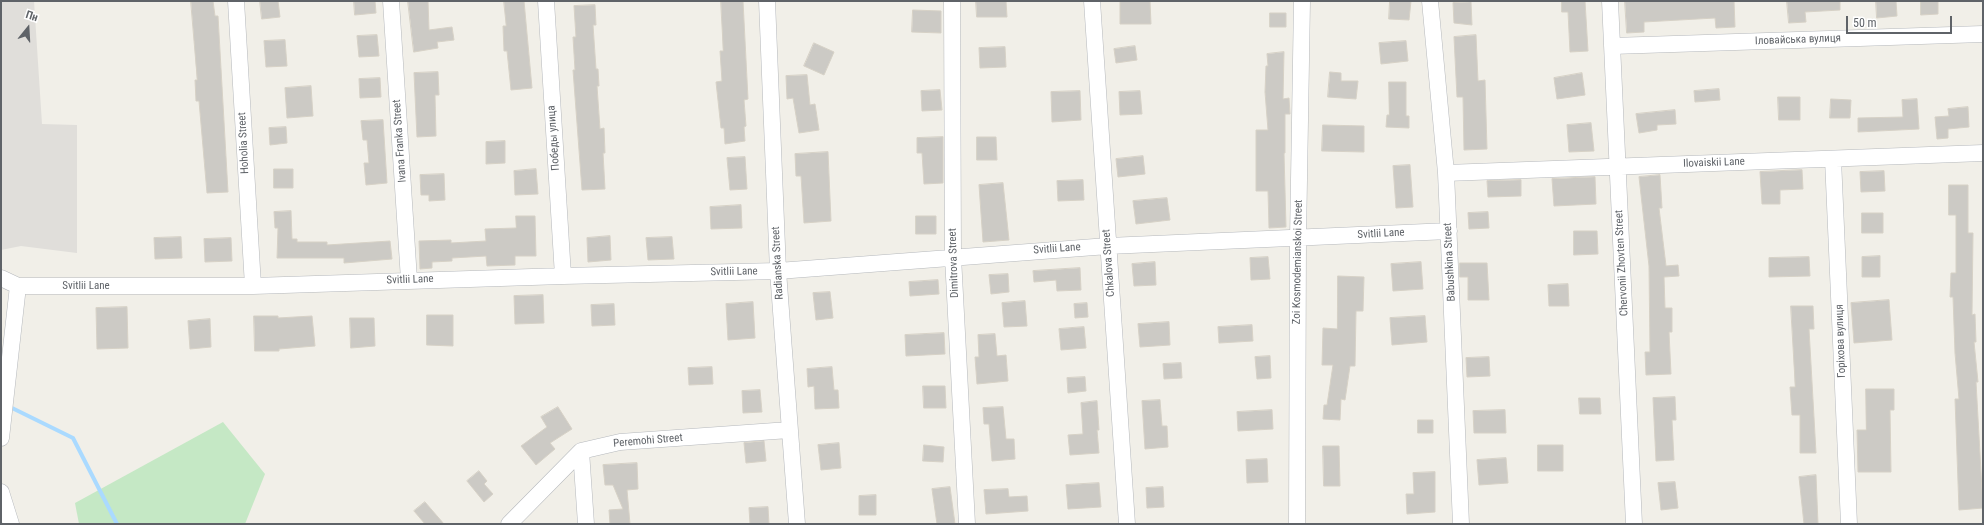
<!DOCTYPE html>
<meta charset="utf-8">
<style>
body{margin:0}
#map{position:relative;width:1984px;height:525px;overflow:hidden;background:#f1efe8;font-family:"Roboto Condensed",sans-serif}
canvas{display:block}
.frame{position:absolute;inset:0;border:2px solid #5f6368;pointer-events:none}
.north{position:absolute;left:8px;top:8px;width:40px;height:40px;-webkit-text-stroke:3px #fff;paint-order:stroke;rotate:18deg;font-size:11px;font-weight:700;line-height:16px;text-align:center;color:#5f6368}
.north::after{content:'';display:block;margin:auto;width:14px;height:18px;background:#5f6368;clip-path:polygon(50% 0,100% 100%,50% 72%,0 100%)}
.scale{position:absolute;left:1846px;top:16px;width:106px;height:18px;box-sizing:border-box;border:2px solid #5f6368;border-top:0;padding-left:5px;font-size:12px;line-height:14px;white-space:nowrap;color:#5f6368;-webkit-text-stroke:3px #fff;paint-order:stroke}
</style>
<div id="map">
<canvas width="1984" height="525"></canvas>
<div class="frame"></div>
<div class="north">Пн</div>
<div class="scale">50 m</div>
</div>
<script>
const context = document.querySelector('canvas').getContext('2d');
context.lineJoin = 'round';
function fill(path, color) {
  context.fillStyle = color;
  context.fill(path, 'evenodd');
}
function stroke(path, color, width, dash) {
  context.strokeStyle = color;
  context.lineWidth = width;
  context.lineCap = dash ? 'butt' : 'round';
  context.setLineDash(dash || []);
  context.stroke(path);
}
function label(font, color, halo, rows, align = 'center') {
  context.font = font + ' "Roboto Condensed",sans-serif';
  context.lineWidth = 3;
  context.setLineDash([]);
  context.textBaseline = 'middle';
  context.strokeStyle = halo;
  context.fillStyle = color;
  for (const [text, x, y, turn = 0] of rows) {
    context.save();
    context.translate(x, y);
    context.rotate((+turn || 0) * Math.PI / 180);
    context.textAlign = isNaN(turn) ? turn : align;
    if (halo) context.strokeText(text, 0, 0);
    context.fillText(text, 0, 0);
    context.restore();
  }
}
fill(new Path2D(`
 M1 1H34L42 124 77 125V253L21 246 1 250Z`), '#e0deda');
fill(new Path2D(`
 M223 422 265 474 245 524H79L75 503Z`), '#c5e8c5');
stroke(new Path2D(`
 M8 406 73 438 117 524`), '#aadaff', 4);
const building = new Path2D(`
 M191 1H213L215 16H218L228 192 207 193 199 101H196L195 80H197Z
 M260 1H278L280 17 262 19Z
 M354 1H375L376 13 355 15Z
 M408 1H428L429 30 452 27 454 40 437 42 438 48 414 52Z
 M504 1H524L532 88 511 90 507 51H504L503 26H506Z
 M721 1H743L748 99 744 100 746 126 744 127 745 141 725 144 724 128H721L716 82 722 81 720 51H723Z
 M976 1H1006L1007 17H977Z
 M1150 1 1151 24H1120V2Z
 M1390 1H1411L1409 20 1389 19Z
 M1562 1H1585L1588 51 1570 52 1568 12H1562Z
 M1625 1H1734L1735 27 1716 28 1715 18 1644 22V32L1627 33Z
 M1787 1H1840V10L1805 12 1806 22 1789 23Z
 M1876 1H1896L1897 16 1877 18Z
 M1921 1H1938V14L1921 15Z
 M1471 2 1472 25 1454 23 1453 3Z
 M595 5 596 25H593L596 69H598L599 86H597L600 129 604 128 605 153H603L605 189 582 190 573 70H575L573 37H576L574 6Z
 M913 10 941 11V33L912 32Z
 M1270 13H1286V27H1270Z
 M377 35 379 56 359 57 357 36Z
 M1476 35 1478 81 1485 80 1487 149 1464 150 1463 97H1457L1454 37Z
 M285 40 287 66 266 67 264 41Z
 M1406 41 1408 61 1381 64 1379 43Z
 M814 43 834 52 824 75 804 66Z
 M1135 46 1137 60 1116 63 1114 49Z
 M1005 47 1006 67 980 68 979 48Z
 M1284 52 1283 99 1289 98 1290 114H1285V153H1284L1286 227 1269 228 1268 191H1256V130H1268L1265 92 1266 66H1268L1267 54Z
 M438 72 439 95H435L436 136 417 137 414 73Z
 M1330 72 1341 73V81H1358L1356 99 1328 97Z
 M1582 73 1585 95 1557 99 1554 78Z
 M807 75 810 105 815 104 819 130 799 133 793 98 787 99 786 76Z
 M380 78 381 97 360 98 359 79Z
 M1389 82H1406V116H1409V128L1386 127 1387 115H1389Z
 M311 86 313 116 287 118 285 88Z
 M1719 89 1720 100 1695 102 1694 91Z
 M940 90 942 110 922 111 921 91Z
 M1080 91 1081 120 1052 122 1051 92Z
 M1140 91 1142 114 1120 115 1119 92Z
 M1778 97H1800V120H1779Z
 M1831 99 1851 100 1850 118H1830Z
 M1917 99 1919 129 1858 132V118L1903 117 1902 100Z
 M1968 107 1969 127 1948 129V138L1937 139 1935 117 1949 116 1948 109Z
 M1675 110 1676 124 1657 125V130L1639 133 1636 114Z
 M383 120 387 183 366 185 364 163H369L367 140H363L361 121Z
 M1591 123 1594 151 1569 152 1567 125Z
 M1323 125 1364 126V152L1322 151Z
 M286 127 287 143 270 145 269 128Z
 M943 137V183L924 184 922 153H917V138Z
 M977 137H996L997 160H977Z
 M505 141V163L486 164V142Z
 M828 152 831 221 804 223 801 176H796L795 154Z
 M1143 156 1145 174 1118 177 1116 159Z
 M745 157 747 189 730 190 727 158Z
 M1410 165 1413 207 1396 208 1393 166Z
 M274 169H293V188H274Z
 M536 169 538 194 515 195 514 171Z
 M1802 170 1803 189 1780 190V204H1762L1760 172Z
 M1884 171 1885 191 1861 192 1860 172Z
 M444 174 445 200 429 201V195H421L420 175Z
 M1660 175 1662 208H1659L1666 266 1678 265 1679 276 1664 277 1665 308H1672V332H1669L1671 374 1646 375 1645 352H1650L1649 266 1639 177Z
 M1595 177 1596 204 1554 206 1552 179Z
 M1083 180 1084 200 1058 201 1057 181Z
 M1521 180V196L1488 197 1487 181Z
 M1003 183 1009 240 983 242 979 185Z
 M1949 185H1968V233H1973L1972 315 1975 314 1976 342H1974L1978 382H1976L1983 508 1959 510 1955 399H1959L1955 353 1953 297H1950L1951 273H1956V215H1949Z
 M1167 198 1170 220 1136 224 1133 201Z
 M741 205 742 228 711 229 710 207Z
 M291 211 292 239H297V242H327V245L390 241 392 259 344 263V258H277L278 228H275L274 212Z
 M1488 212 1489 228 1469 229 1468 213Z
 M1862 213H1883V233H1862Z
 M516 216H535L536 256H515V265L487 266 486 256 452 258V261L432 262V268L420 269 419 241 451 240V243L486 241 485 229 516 228Z
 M916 216H936V234H916Z
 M1574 231H1597L1598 254 1574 255Z
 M610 236 611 260 588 262 587 238Z
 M181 237 182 258 155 259 154 238Z
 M672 237 674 259 648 260 646 238Z
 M231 238 232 261 205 262 204 239Z
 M1880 256V277H1862V257Z
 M1268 257 1270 279 1251 280 1250 258Z
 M1809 257 1810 276 1769 277V258Z
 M1155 262 1156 285 1134 286 1132 264Z
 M1421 262 1423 289 1393 291 1391 264Z
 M1460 263H1487L1489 300H1468V277H1460Z
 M1080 268 1081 290 1057 291 1056 280 1034 282 1033 271Z
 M1008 274 1009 292 991 294 989 275Z
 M1338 276 1364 277 1363 311H1356L1355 366H1350L1345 400 1341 399 1340 420 1323 419 1324 405H1327L1333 365H1322L1323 328 1337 329Z
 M938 280 939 294 910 296 909 282Z
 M1568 284 1569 306H1549L1548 285Z
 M830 292 833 318 816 320 813 293Z
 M543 295 544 323 515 324 514 296Z
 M1889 300 1892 340 1854 343 1851 303Z
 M1025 301 1027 326 1004 327 1002 303Z
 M753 302 755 338 728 340 726 304Z
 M1087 303 1088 317 1075 318 1074 304Z
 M614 304 615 325 592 326 591 305Z
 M1791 306H1813L1814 329H1809L1816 453H1800V415H1792L1790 387H1795Z
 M127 307 128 348 97 349 96 308Z
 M427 315H453V346L427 345Z
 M254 316H278V318L312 316 315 346 279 349V351H255Z
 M1425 316 1427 342 1392 345 1390 318Z
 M350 318H374L375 346 351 348Z
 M210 319 211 347 190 349 188 321Z
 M1169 322 1170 345 1140 347 1138 324Z
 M1252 325 1253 341 1219 343 1218 327Z
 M1084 327 1086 348 1061 350 1059 329Z
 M944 333 945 354 906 356 905 335Z
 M995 334 997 356 1006 355 1008 381 977 384 975 357H979L978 335Z
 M1270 356 1271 378 1257 379 1255 357Z
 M1489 357 1490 376 1467 377 1466 358Z
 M1181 363 1182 378 1164 379 1163 364Z
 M712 367 713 384 689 385 688 368Z
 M832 367 834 390H838L839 408 815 409 814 386 808 387 807 369Z
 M1085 377 1086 391 1068 393 1067 378Z
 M923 386H945L946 408H924Z
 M1866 389H1894V410H1890L1891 472H1858L1857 430H1866Z
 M760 390 762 412 743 413 742 391Z
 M1675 397 1676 420H1672L1674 460 1656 461 1653 398Z
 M1579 398H1600L1601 414H1580Z
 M1160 400 1162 426H1167L1168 447 1145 449 1142 401Z
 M1097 401 1099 430H1097L1099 453 1070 455 1068 435 1083 434 1081 403Z
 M558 407 572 429 550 443 555 449 536 465 521 446 547 427 541 417Z
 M1003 407 1006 439H1014L1015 459 992 461 989 424H984L983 408Z
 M1272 410 1273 429 1238 431 1237 412Z
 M1505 410 1506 433H1474L1473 411Z
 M1418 420H1433V433H1418Z
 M764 441 766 461 746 463 744 443Z
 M839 443 841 468 821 470 818 445Z
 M924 445 944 447 943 462 923 461Z
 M1538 445H1563V471H1538Z
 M1323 446H1339L1340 486H1324Z
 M1506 458 1508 483 1479 485 1477 460Z
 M1267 459 1268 482 1247 483 1246 460Z
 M637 463 638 489 627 490 630 524H610L609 510 623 509 613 485H605L603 465Z
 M479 471 487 481 484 484 493 494 484 502 467 481Z
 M1435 472V512L1407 514 1406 494H1414L1413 473Z
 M1816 475 1818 524H1804L1799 477Z
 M1675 482 1678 508 1661 510 1658 483Z
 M1099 483 1101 507 1068 509 1066 485Z
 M950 487 955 524H937L932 489Z
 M1163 487 1164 507 1147 508 1146 488Z
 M1008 489 1009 497 1027 496 1028 511 986 514 984 490Z
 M876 495V515H859V496Z
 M425 502 444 524H425L414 511Z
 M768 507 769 524H750L749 508Z`);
fill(building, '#cccac5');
stroke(building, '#d6d1c6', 1);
const minor = new Path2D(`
 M236 1 253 286
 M391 1 409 280
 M546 1 563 276
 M767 1 778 271 797 524
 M952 1 953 257 967 524
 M1092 1 1127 524
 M1430 1 1446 173 1461 524
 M1610 1 1634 524
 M1612 46 1983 34
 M1833 159 1849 524
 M1446 173 1983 153
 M1 278 18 286H253L563 276 778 271 1108 246 1449 231
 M1 438 18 286
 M1 492 11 524
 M509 524 581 451
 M586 524 581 451 620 442 789 430
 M1297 524 1298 239 1302 1`);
stroke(minor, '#b5b8bc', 17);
stroke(minor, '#fff', 16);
label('11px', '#5f6368', '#fff', [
 ["Іловайська вулиця",1798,40,-2],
 ["Победы улица",554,138,-94],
 ["Ivana Franka Street",400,141,-94],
 ["Hoholia Street",244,143,-93],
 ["Ilovaiskii Lane",1714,163,-2],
 ["Svitlii Lane",1381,234,-3],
 ["Svitlii Lane",1057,249,-4],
 ["Zoi Kosmodemianskoi Street",1298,262,-89],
 ["Babushkina Street",1450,262,-93],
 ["Radianska Street",778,263,-93],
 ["Dimitrova Street",954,263,-92],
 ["Chkalova Street",1109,263,-94],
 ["Chervonii Zhovten Street",1622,263,-93],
 ["Svitlii Lane",734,272,-1],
 ["Svitlii Lane",410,280,-2],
 ["Svitlii Lane",86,286],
 ["Горіхова вулиця",1841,341,-92],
 ["Peremohi Street",648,441,-5]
]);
</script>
